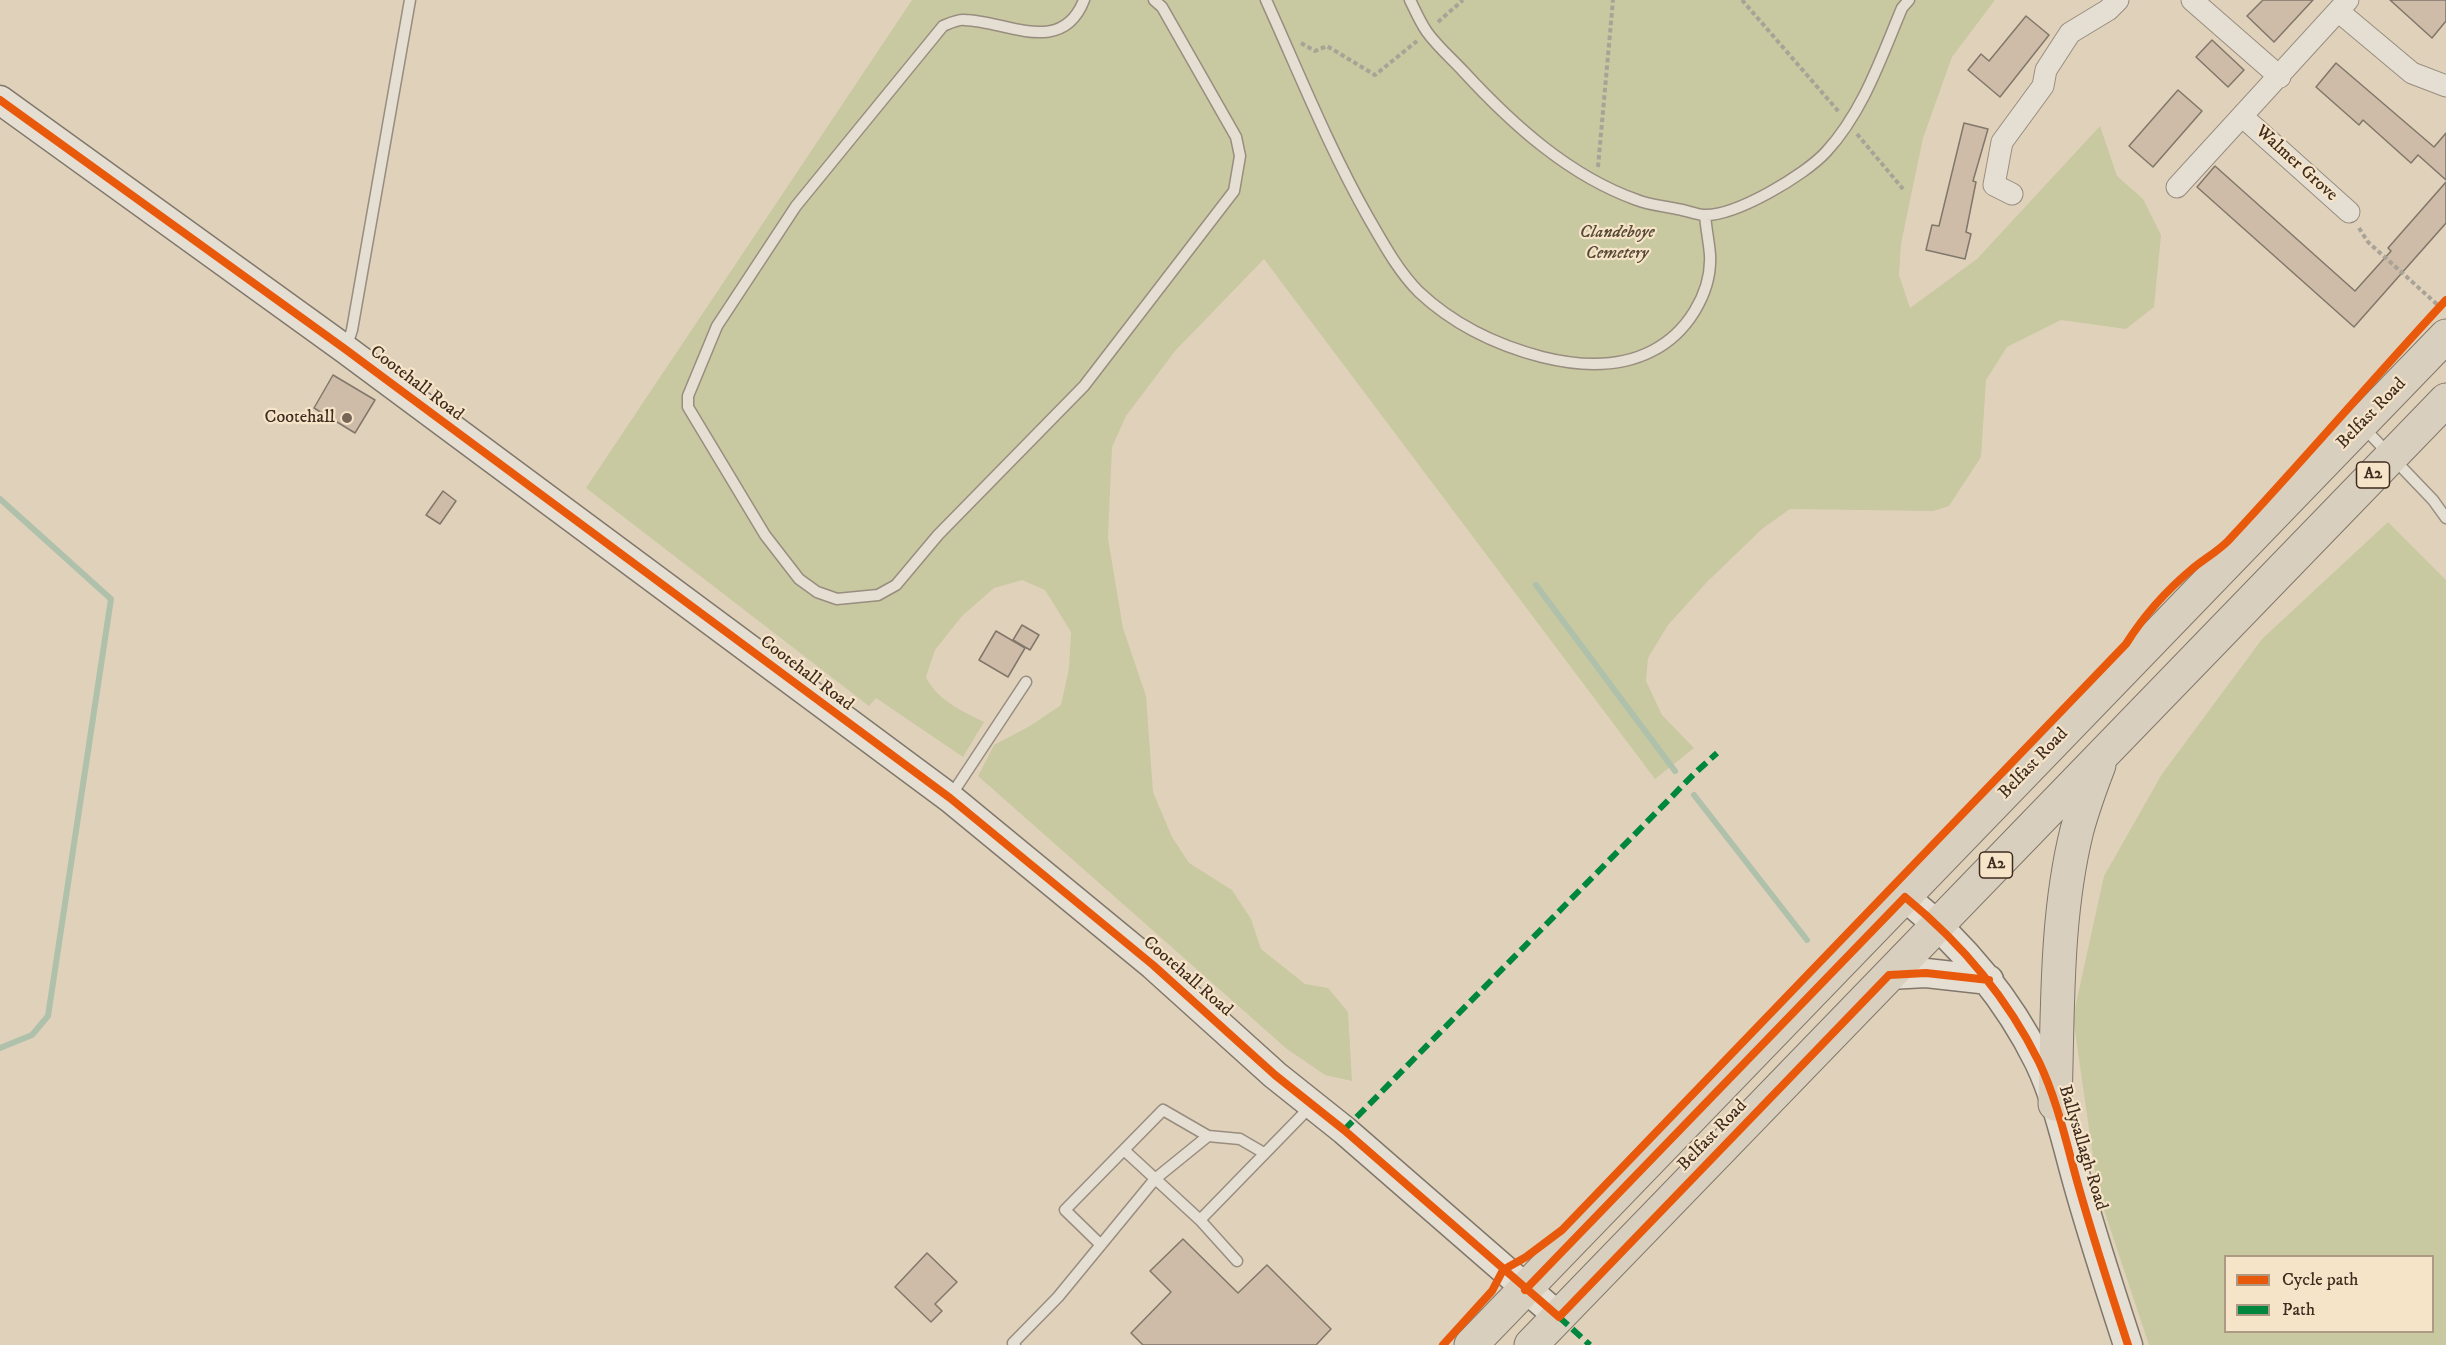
<!DOCTYPE html>
<style>
body{margin:0}
#map{position:relative;width:2446px;height:1345px;overflow:hidden;background:#e0d2ba;font-family:"IM FELL DW Pica",serif}
canvas{display:block}
.legend{position:absolute;left:2224px;top:1255px;width:210px;height:78px;box-sizing:border-box;background:#f5e4c8;border:2px solid #ac9a84;margin:0;padding:8px 10px;list-style:none;font-size:18px;color:#3e2a1e}
.legend li{display:flex;align-items:center;gap:12px;height:30px}
.legend b{width:30px;border:2px solid #ac9a84}
</style>
<div id="map">
<canvas width="2446" height="1345"></canvas>
<ul class="legend">
<li><b style="height:8px;background:#e8590c"></b>Cycle path</li>
<li><b style="height:8px;background:#00873e"></b>Path</li>
</ul>
</div>
<script>
const context = document.querySelector('canvas').getContext('2d');
context.lineJoin = 'round';
function fill(path, color) {
  context.fillStyle = color;
  context.fill(path, 'evenodd');
}
function stroke(path, color, width, dash) {
  context.strokeStyle = color;
  context.lineWidth = width;
  context.lineCap = dash ? 'butt' : 'round';
  context.setLineDash(dash || []);
  context.stroke(path);
}
function label(font, color, halo, rows, align = 'center') {
  context.font = font + ' "IM FELL DW Pica",serif';
  context.lineWidth = 4.5;
  context.setLineDash([]);
  context.textBaseline = 'middle';
  context.strokeStyle = halo;
  context.fillStyle = color;
  for (const [text, x, y, turn = 0] of rows) {
    context.save();
    context.translate(x, y);
    context.rotate((+turn || 0) * Math.PI / 180);
    context.textAlign = isNaN(turn) ? turn : align;
    if (halo) context.strokeText(text, 0, 0);
    context.fillText(text, 0, 0);
    context.restore();
  }
}
fill(new Path2D(`
 M912 0H1995L1952 57 1923 138 1901 244 1899 275 1910 308 1977 259 2100 126 2117 176 2143 199 2161 235 2154 307 2126 329 2061 320 2007 347 1986 380 1981 457 1949 506 1933 511 1790 509 1762 529 1707 582 1668 625 1648 658 1646 681 1662 715 1694 748 1655 779 1264 259 1175 351 1126 416 1112 447 1108 538 1123 628 1146 696 1153 792 1172 837 1189 863 1232 890 1251 919 1261 949 1305 984 1328 988 1348 1012 1352 1081 1325 1075 1287 1049 978 776 994 745 1030 726 1061 705 1069 668 1071 632 1045 590 1022 580 994 588 962 616 935 650 926 677C937 700 962 711 984 722L963 757 876 698 869 706 586 488Z
 M2388 522 2446 580V1345H2149L2098 1192 2073 1017 2104 876 2162 774 2262 639ZM2226 1256H2432V1332H2226Z`), '#c8c8a1');
stroke(new Path2D(`
 M0 499 111 599 48 1016 32 1035 0 1048
 M1536 585 1675 771
 M1694 795 1807 940`), '#b0c1ab', 6);
const building = new Path2D(`
 M2263 0H2313L2274 42 2247 16Z
 M2390 0H2446V21L2432 38Z
 M2026 16 2049 35 2000 97 1968 70 1981 54 1989 61Z
 M2212 40 2244 70 2228 87 2196 57Z
 M2336 63 2434 147 2446 133V180L2418 155 2411 163 2363 120 2359 125 2316 87Z
 M2178 90 2202 111 2153 167 2129 146Z
 M1964 123 1988 129 1973 181 1976 182 1966 232 1971 234 1965 259 1926 250 1932 225 1939 226Z
 M2215 166 2355 291 2391 251 2388 248 2446 182V223L2354 327 2197 187Z
 M333 375 375 400 355 433 314 408Z
 M443 491 456 501 440 524 426 515Z
 M1022 625 1039 635 1030 650 1013 640Z
 M996 631 1025 648 1008 677 979 660Z
 M1183 1239 1238 1293 1267 1265 1331 1329 1316 1345H1143L1131 1333 1171 1292 1150 1271Z
 M927 1253 957 1282 935 1304 942 1311 931 1322 895 1287Z`);
fill(building, '#cebba8');
stroke(building, '#81776a', 1.5);
const lane = new Path2D(`
 M1084 0C1062 57 1006 21 965 20 958 19 950 23 943 26L796 206 717 326 688 396V407L765 535 799 579 817 592 837 599 878 595 896 585 938 535 1084 386 1234 191 1240 156 1236 137 1162 7 1154 0
 M1266 0C1299 73 1329 148 1368 217 1383 243 1398 271 1419 292 1454 325 1496 345 1542 357 1578 366 1619 368 1652 351 1686 334 1712 294 1710 255 1709 242 1706 228 1705 215
 M1410 0C1415 10 1420 22 1427 32 1437 46 1452 59 1464 72 1512 124 1569 176 1637 200 1649 205 1664 206 1677 209 1685 210 1695 214 1703 215 1735 217 1805 175 1826 152 1863 112 1881 58 1902 8L1909 0
 M346 348 352 330 410 0
 M2364 428 2433 500 2446 518
 M950 797 1026 682
 M1124 1150 1200 1220
 M1101 1245 1065 1210 1163 1110 1208 1136 1240 1139 1264 1153
 M1237 1261 1200 1220 1311 1106
 M1015 1345 1013 1343 1058 1297 1155 1179 1208 1136`);
const street = new Path2D(`
 M2192 0 2280 77
 M2338 11 2412 73 2446 86
 M2243 117 2349 212
 M2177 187 2348 0
 M2012 194 1994 185 2002 142 2043 86 2046 70 2070 33 2108 10 2118 0`);
const secondary = new Path2D(`
 M0 100 345 349 950 798 1153 965 1275 1075 1344 1130 1559 1317
 M1905 897C1961 943 2007 997 2039 1062 2058 1102 2067 1146 2079 1188 2094 1241 2111 1293 2128 1345
 M1889 975 1926 973 1989 980`);
const highway = new Path2D(`
 M2055 1104C2058 1014 2055 918 2077 830 2083 808 2091 786 2099 765
 M1471 1345 2446 336
 M1531 1345 2446 400`);
stroke(lane, '#988d7f', 13);
stroke(street, '#988d7f', 23);
stroke(secondary, '#81776a', 31);
stroke(highway, '#81776a', 35);
stroke(new Path2D(`
 M1742 0 1839 112
 M1438 22 1463 0
 M1301 43 1315 51 1327 46 1375 75 1417 41
 M1857 134 1903 189
 M1598 167 1613 0
 M2359 228 2368 242 2440 307`), '#a9a297', 4, [4.5, 3]);
stroke(lane, '#e5ded3', 10);
stroke(street, '#e5ded3', 21);
stroke(secondary, '#e5ded3', 28);
stroke(highway, '#d9cfbe', 33);
stroke(new Path2D(`
 M1344 1130 1695 773 1717 753
 M1559 1317 1590 1345`), '#00873e', 6, [12, 6]);
stroke(new Path2D(`
 M0 100 345 349 950 798 1153 965 1275 1075 1344 1130 1559 1317 1889 975 1926 973 1989 980
 M1525 1290 1905 897C1961 943 2007 997 2039 1062 2058 1102 2067 1146 2079 1188 2094 1241 2111 1293 2128 1345
 M1443 1345 1492 1291 1503 1270 1526 1257 1562 1230 2126 644C2143 617 2167 590 2192 569 2204 559 2217 552 2228 541 2302 462 2372 380 2446 300`), '#e8590c', 8);
for (const [x, y, r, color] of [
 [347,418,6,"#776555"]
]) {
  const dot = new Path2D();
  dot.arc(x, y, r, 0, 2 * Math.PI);
  context.fillStyle = color;
  context.fill(dot);
  stroke(dot, '#f5e4c8', 2);
}
for (const [x, y, w] of [
 [2373,475,33],
 [1996,865,33]
]) {
  const box = new Path2D();
  box.roundRect(x - w / 2, y - 13, w, 26, 4.5);
  context.fillStyle = '#f5e4c8';
  context.fill(box);
  stroke(box, '#3e2a1e', 1.5);
}
label('bold 16px', '#3e2a1e', null, [
 ["A2",2373,475],
 ["A2",1996,865]
]);
label('18px', '#3e2a1e', '#f5e4c8', [
 ["Walmer Grove",2296,164,42],
 ["Cootehall Road",416,384,37],
 ["Belfast Road",2372,414,-46],
 ["Cootehall Road",806,674,37],
 ["Belfast Road",2034,764,-46],
 ["Cootehall Road",1187,977,41],
 ["Belfast Road",1713,1136,-46],
 ["Ballysallagh Road",2082,1148,73]
]);
label('italic 18px', '#564834', '#f5e4c8', [
 ["Clandeboye",1617,233],
 ["Cemetery",1617,254]
]);
label('18px', '#3e2a1e', '#f5e4c8', [
 ["Cootehall",335,418]
], 'right');
</script>
